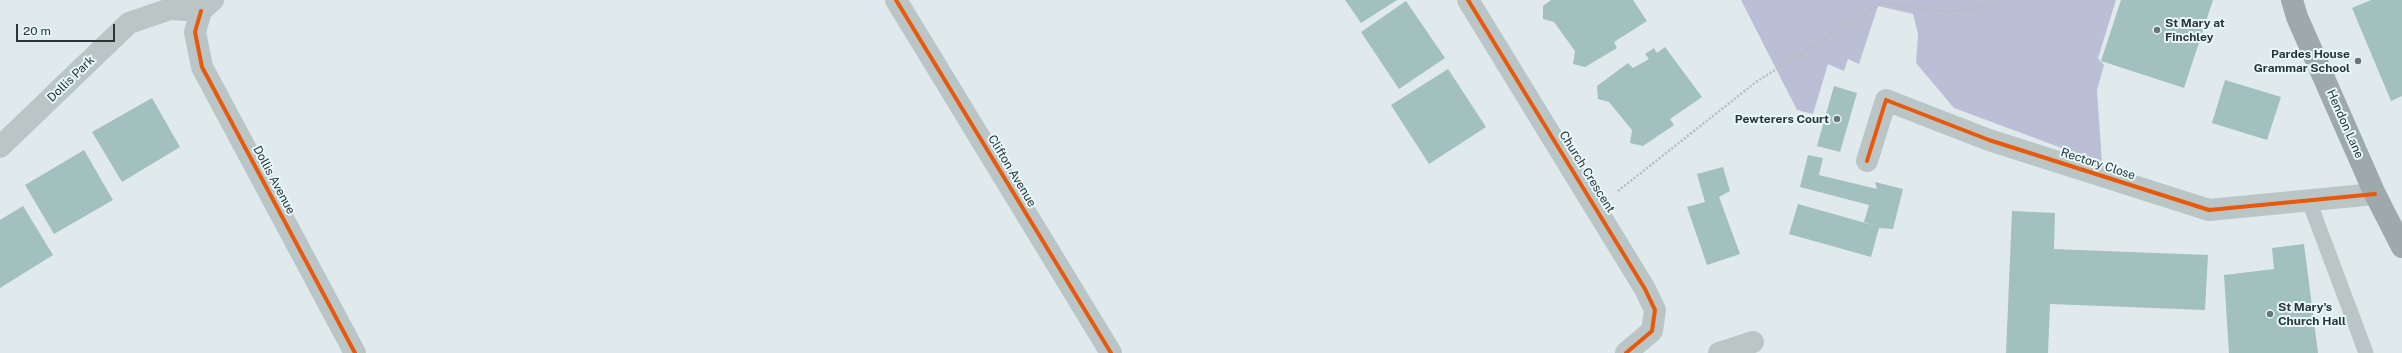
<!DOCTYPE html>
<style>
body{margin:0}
#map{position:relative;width:2402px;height:353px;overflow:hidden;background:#e0eaed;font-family:"Public Sans",sans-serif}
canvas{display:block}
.scale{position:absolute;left:16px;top:24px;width:99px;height:18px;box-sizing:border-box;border:2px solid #283736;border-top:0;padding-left:5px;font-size:12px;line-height:14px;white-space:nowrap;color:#283736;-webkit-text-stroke:3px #e8f7fa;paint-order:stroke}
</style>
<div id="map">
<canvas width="2402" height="353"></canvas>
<div class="scale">20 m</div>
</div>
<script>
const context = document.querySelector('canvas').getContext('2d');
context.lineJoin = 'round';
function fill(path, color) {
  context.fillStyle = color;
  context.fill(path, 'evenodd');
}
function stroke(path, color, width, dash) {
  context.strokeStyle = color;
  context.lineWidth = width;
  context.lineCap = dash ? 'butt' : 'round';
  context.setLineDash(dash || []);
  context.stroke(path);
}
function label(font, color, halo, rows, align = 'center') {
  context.font = font + ' "Public Sans",sans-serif';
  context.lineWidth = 4;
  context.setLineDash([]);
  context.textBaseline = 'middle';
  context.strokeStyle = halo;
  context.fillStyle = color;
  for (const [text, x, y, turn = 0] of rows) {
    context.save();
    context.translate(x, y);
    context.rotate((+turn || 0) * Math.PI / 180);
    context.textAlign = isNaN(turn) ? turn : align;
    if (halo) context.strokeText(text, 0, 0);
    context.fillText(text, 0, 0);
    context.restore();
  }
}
fill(new Path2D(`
 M1741 0H2116L2098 58 2104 65 2097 90 2102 163 1954 108 1916 63 1918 34 1913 14 1878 6 1859 64 1848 59 1844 71 1828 64 1813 114 1797 110Z`), '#babfd5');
fill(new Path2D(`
 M1345 0H1397L1361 23Z
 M1551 0H1633L1647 21 1614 42 1617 48 1585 67 1573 64 1575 51 1554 22 1543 19V6Z
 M2121 0H2213L2184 88 2101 61Z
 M2371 0H2402V96L2391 101 2352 8Z
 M1406 1 1445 58 1399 89 1361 32Z
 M1665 47 1702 97 1670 119 1674 125 1643 146 1630 143 1632 130 1609 102 1598 99 1597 86 1628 63 1633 68 1649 59 1645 54 1654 48 1657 53Z
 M1448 69 1486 127 1429 164 1391 105Z
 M2225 80 2281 97 2267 140 2212 123Z
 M1834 86 1857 93 1840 152 1817 146Z
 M152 98 180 147 122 182 92 132Z
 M84 150 113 200 54 234 25 185Z
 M1808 155 1823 158 1819 175 1877 189 1875 182 1903 189 1893 229 1879 228 1871 257 1789 234 1798 204 1876 226 1864 222 1869 205 1800 187Z
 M1723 167 1730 191 1719 197 1740 254 1707 265 1687 207 1705 202 1697 174Z
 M23 206 53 255 0 288V220Z
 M2012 211 2055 213 2054 249 2208 255 2205 310 2050 304 2048 353H2006Z
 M2304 244 2318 353H2229L2224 275 2274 269 2272 248Z`), '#a1c0be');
stroke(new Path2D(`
 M1618 191 1756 82 1882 3C1919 8 1960 20 1994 0`), '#b2bebf', 2.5, [2, 2]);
stroke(new Path2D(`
 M2309 201 2366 353`), '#bac5c6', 15);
stroke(new Path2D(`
 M896 0 1111 353
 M1468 0 1645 289 1655 310 1652 331 1626 353
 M201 11 195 32 202 67 355 353
 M0 147 129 23 170 9 201 11 213 0
 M1867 161 1886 100 1989 140 2209 210 2375 194
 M1719 353 1753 342`), '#bac5c6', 22);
stroke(new Path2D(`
 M2292 0 2297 17 2375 194 2402 247`), '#9ea9ab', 22);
stroke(new Path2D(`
 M896 0 1111 353
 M1468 0 1645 289 1655 310 1652 331 1626 353
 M201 11 195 32 202 67 355 353
 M1867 161 1886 100 1989 140 2209 210 2375 194`), '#e8590c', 4);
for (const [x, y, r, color] of [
 [2157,30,4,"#687676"],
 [2358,61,4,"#687676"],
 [1837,119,4,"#687676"],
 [2270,314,4,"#687676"]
]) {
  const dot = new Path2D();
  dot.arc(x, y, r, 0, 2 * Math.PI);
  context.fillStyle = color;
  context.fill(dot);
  stroke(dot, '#e8f7fa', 1.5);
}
label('bold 12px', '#283736', '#e8f7fa', [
 ["St Mary at",2165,23],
 ["Finchley",2165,37],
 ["Pardes House",2350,54,"right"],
 ["Grammar School",2350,68,"right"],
 ["Pewterers Court",1829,119,"right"],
 ["St Mary's",2278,307],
 ["Church Hall",2278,321]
], 'left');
label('12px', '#283736', '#e8f7fa', [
 ["Dollis Park",71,79,-44],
 ["Hendon Lane",2345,124,66],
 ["Rectory Close",2098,164,18],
 ["Clifton Avenue",1012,171,59],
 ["Church Crescent",1587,172,58],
 ["Dollis Avenue",274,180,62]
]);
</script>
